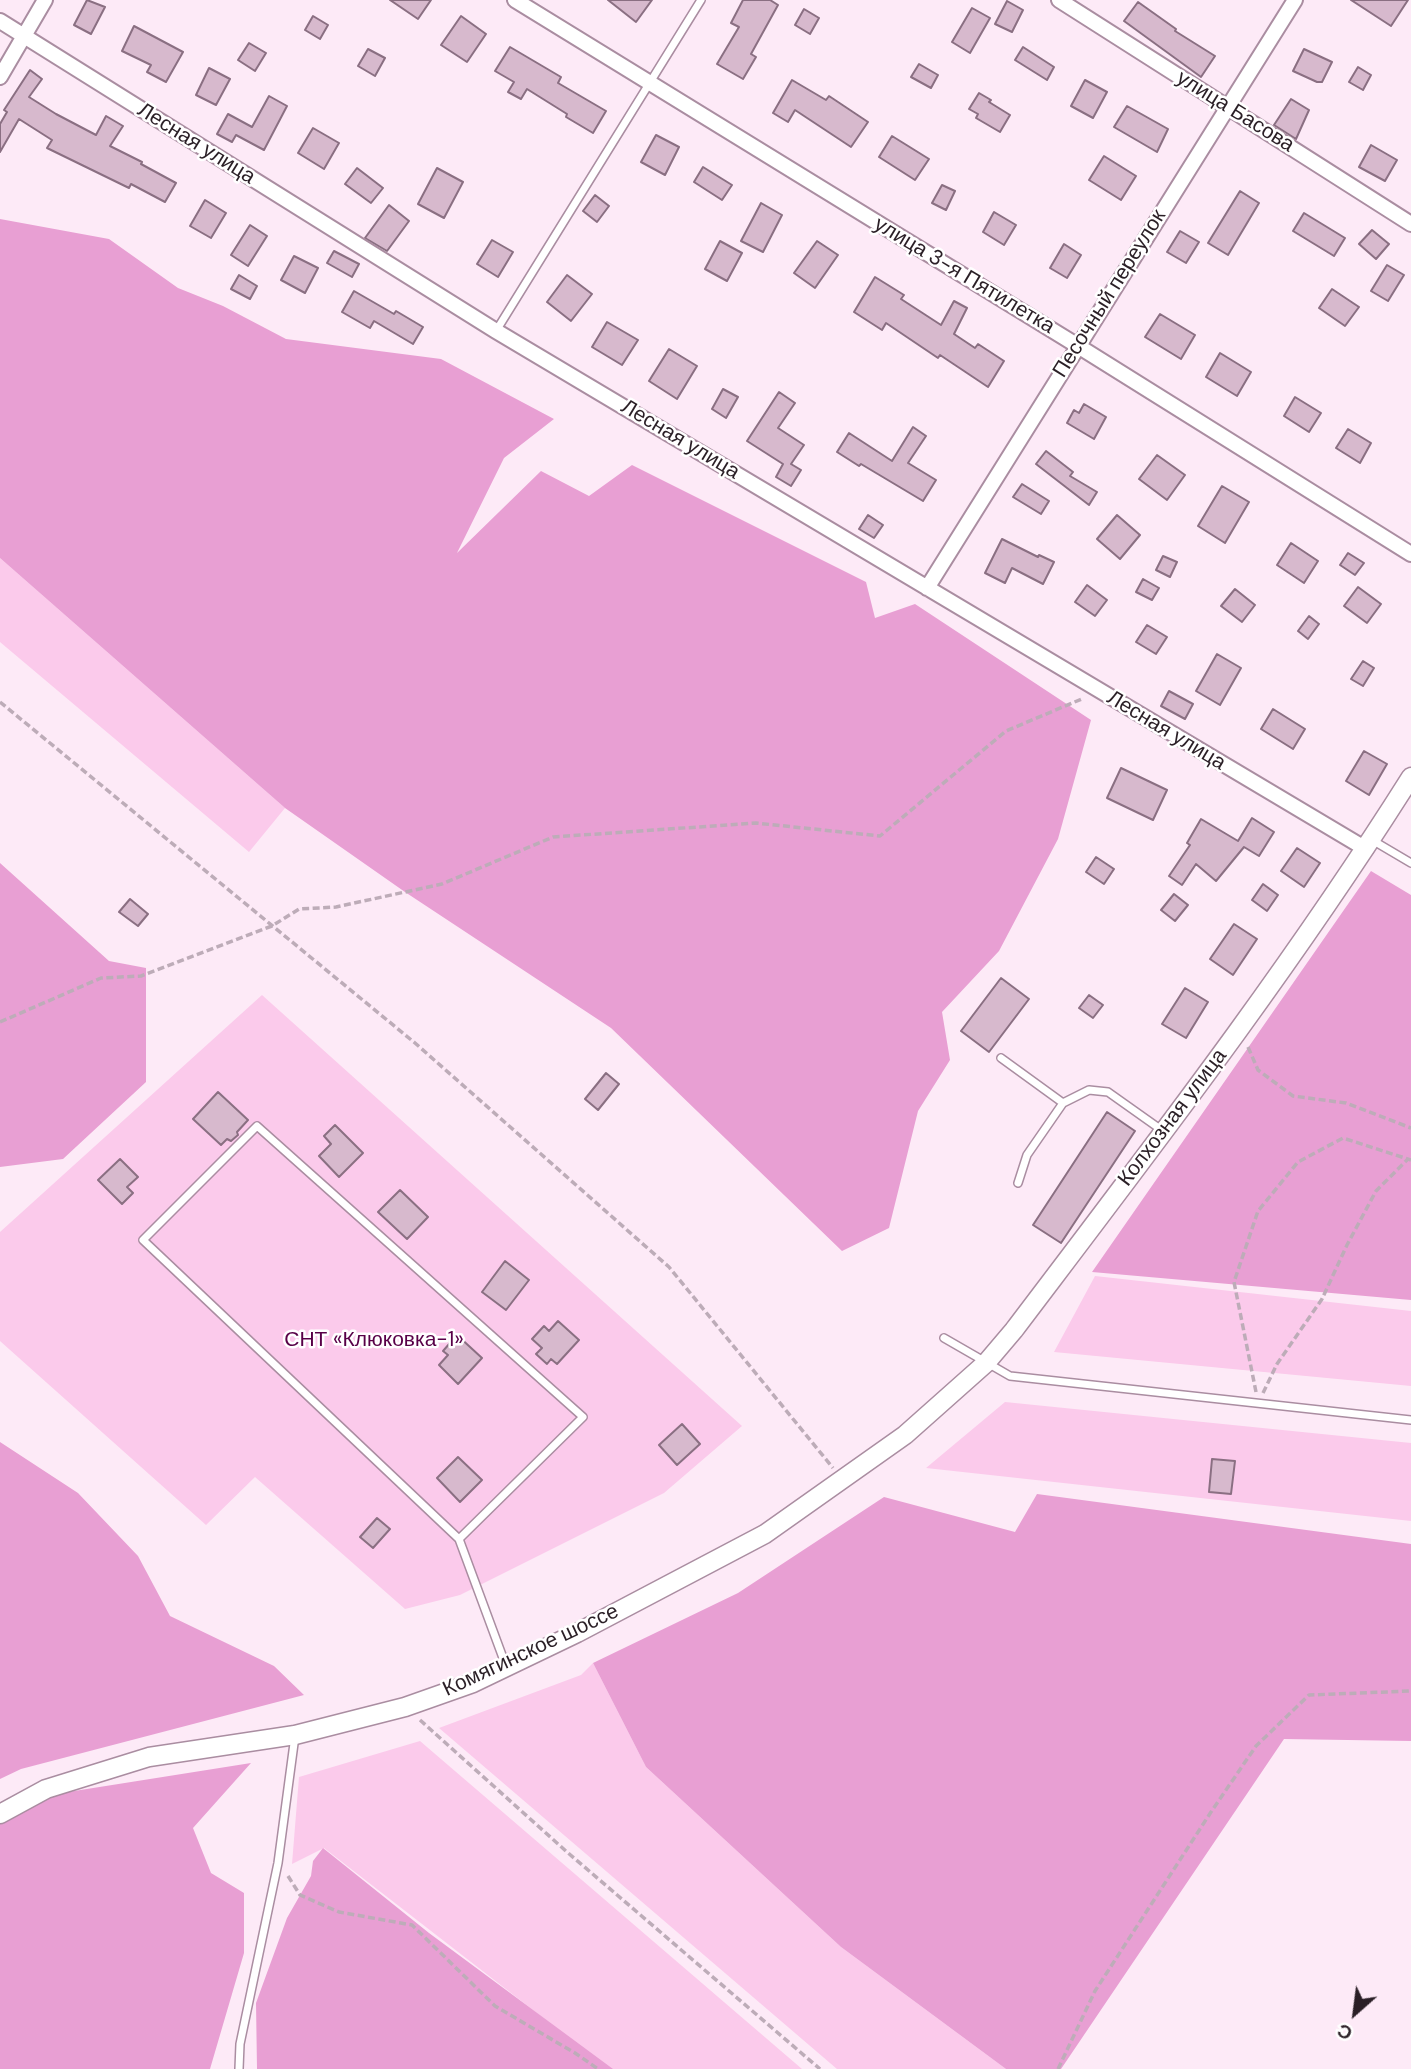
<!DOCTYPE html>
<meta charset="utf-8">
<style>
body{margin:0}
#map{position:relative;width:1411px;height:2069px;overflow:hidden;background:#fdeaf7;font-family:"DM Sans",sans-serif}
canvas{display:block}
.north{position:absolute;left:1320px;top:1978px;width:70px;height:70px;-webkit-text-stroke:5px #fff;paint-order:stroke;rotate:208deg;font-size:19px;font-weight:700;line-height:28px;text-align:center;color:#2a1f26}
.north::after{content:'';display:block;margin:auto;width:24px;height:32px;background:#2a1f26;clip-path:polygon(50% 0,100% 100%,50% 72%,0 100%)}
</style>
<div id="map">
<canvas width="1411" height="2069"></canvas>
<div class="north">С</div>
</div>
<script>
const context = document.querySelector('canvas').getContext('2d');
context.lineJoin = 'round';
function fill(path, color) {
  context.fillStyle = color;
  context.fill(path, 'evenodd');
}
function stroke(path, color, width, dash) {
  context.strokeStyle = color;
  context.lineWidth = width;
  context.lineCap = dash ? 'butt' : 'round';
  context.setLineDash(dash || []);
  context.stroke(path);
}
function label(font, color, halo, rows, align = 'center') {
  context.font = font + ' "DM Sans",sans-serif';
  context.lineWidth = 5;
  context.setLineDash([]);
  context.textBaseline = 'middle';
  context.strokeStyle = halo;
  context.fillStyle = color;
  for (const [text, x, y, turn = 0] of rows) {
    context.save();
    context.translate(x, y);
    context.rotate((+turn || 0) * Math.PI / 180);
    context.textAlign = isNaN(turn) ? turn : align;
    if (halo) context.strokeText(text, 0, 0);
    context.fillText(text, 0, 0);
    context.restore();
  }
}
fill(new Path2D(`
 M0 558 285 808 249 852 0 642Z
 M262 995 742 1426 664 1493 460 1595 405 1609 255 1477 206 1525 0 1341V1232Z
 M1095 1276 1411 1311V1386L1054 1352Z
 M1005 1402 1411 1443V1521L926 1468Z
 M593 1663 646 1767 841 1947 1006 2069H837L439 1728 581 1675Z
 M420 1741 802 2069H609L324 1848 292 1864 299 1777Z`), '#fbcaeb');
fill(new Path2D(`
 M0 219 109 239 178 288 223 306 286 339 441 359 554 419 504 458 457 553 541 471 589 496 632 465 866 582 875 618 915 604 1091 720 1058 839 999 951 942 1012 950 1060 918 1111 889 1228 842 1251 611 1028 405 892 285 808 0 558Z
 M0 863 109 961 146 968V1082L63 1159 0 1167Z
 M1371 871 1411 895V1300L1092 1272Z
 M0 1442 78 1493 138 1556 170 1616 274 1666 304 1695 21 1769 0 1779Z
 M1037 1494 1411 1544V1741L1284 1739 1061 2069H1006L841 1947 646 1767 593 1663 738 1593 884 1497 1015 1532Z
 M251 1763 193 1828 211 1873 244 1893V1953L210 2069H0V1821L49 1795Z
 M323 1848 429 1933 613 2069H257L256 2003 287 1918 311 1876 313 1861Z`), '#e89fd3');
const building = new Path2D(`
 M87 0 105 7 91 34 74 25Z
 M390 0H431L418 19Z
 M608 0H652L636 22Z
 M743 0H770L778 5 751 54 756 57 743 79 717 64 739 27 731 23Z
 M1351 0H1408L1391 26Z
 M1007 1 1023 10 1012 32 995 24Z
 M1138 2 1176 29 1175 31 1215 56 1201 77 1124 21Z
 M972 8 990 18 970 53 952 42Z
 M804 9 819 18 810 34 795 25Z
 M313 16 328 25 320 39 305 30Z
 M461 16 486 34 467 62 441 45Z
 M134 26 183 52 166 82 147 72 151 65 122 51Z
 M249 43 266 53 255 71 238 60Z
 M510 47 561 77 558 83 606 111 593 133 566 117 567 114 527 89 521 99 508 92 514 82 495 71Z
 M1023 47 1054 67 1047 80 1015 60Z
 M368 49 385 58 375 76 358 66Z
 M1304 49 1332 62 1322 82H1317L1293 71Z
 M919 64 938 75 931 88 911 77Z
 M1358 67 1371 75 1363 90 1349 82Z
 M209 68 230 79 216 105 196 95Z
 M30 70 42 79 29 97 56 114 96 135 106 116 123 126 110 146 142 162 141 164 176 183 165 202 131 184 129 188 47 148 52 140 19 119 0 152V124L7 112 4 110Z
 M792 80 826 100 829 96 868 122 851 147 795 110 788 122 773 113Z
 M1085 80 1107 92 1093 118 1071 106Z
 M979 93 991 100 989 102 1010 115 1000 132 976 118 978 114 969 109Z
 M269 96 287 106 264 150 236 135 232 142 217 134 228 114 252 127Z
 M1291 99 1309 110 1296 139 1274 125Z
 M1127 106 1168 129 1157 152 1114 127Z
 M313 128 339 143 324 169 298 153Z
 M656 135 679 147 665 175 641 162Z
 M892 136 929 159 915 180 879 157Z
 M1371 145 1397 160 1385 181 1359 167Z
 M1104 156 1136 176 1121 200 1089 180Z
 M703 167 732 185 722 200 694 182Z
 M357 168 383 188 371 203 345 184Z
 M437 168 463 182 444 218 418 204Z
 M942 185 955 191 946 210 932 203Z
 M1240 191 1259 203 1228 255 1208 243Z
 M595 195 609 206 597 222 583 211Z
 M205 200 226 213 211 238 190 226Z
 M761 203 782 215 763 252 741 241Z
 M389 205 409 221 387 251 365 238Z
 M994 212 1016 225 1004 245 983 232Z
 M1304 213 1345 238 1334 256 1293 231Z
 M250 225 267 236 248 266 231 255Z
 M1372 230 1389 244 1376 259 1359 244Z
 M1180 231 1199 242 1186 263 1167 252Z
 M492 240 513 252 498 277 477 264Z
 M720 241 742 253 727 281 705 269Z
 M817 241 838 255 815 288 794 273Z
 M1064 244 1081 255 1067 278 1050 268Z
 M334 251 359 264 352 277 327 263Z
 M294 256 318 268 305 293 281 280Z
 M1387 265 1404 275 1388 301 1371 291Z
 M239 275 257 286 250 299 231 289Z
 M567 275 592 294 571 321 547 302Z
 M875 277 904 295 901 299 941 325 954 301 967 308 954 334 975 348 978 344 1004 361 988 387 940 355 938 358 886 323 882 330 854 312Z
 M1332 289 1359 307 1345 326 1319 308Z
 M354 291 394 314 396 311 423 327 413 344 374 321 370 328 342 312Z
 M1160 314 1195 335 1181 359 1145 337Z
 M607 322 638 340 622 365 592 347Z
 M669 349 697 366 677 399 649 381Z
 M1220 353 1251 372 1237 396 1206 377Z
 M723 389 738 397 726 418 712 409Z
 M779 392 795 403 778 428 804 445 791 464 801 470 791 486 776 477 783 464 747 441Z
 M1295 397 1321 413 1309 432 1284 416Z
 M1084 404 1106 417 1094 439 1067 423 1074 410 1079 413Z
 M913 427 926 436 908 463 936 480 923 501 861 464 859 466 837 452 849 433 892 461Z
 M1348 429 1371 443 1360 463 1336 448Z
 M1046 451 1073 472 1070 476 1097 492 1089 505 1036 464Z
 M1157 455 1185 475 1167 500 1139 479Z
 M1022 484 1049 501 1041 514 1013 497Z
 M1222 486 1249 502 1225 543 1198 526Z
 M868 515 883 525 874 538 859 529Z
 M1117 515 1140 535 1120 559 1097 539Z
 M1002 539 1038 557 1039 555 1054 562 1043 584 1012 568 1005 583 985 573Z
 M1291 543 1318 561 1304 583 1277 565Z
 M1348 553 1364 563 1355 575 1340 565Z
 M1163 556 1177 562 1170 577 1156 570Z
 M1143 579 1159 588 1152 600 1136 592Z
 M1087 585 1107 600 1095 616 1075 602Z
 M1358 587 1381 604 1367 623 1344 606Z
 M1235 589 1255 605 1242 622 1221 606Z
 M1309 616 1319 624 1308 639 1298 631Z
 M1147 625 1167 637 1156 654 1136 642Z
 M1217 654 1241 668 1220 705 1196 691Z
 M1363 661 1374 668 1363 686 1351 679Z
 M1169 691 1193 704 1185 719 1161 706Z
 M1273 709 1305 729 1293 749 1261 729Z
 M1364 751 1387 764 1369 795 1346 781Z
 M1121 768 1167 790 1153 820 1107 798Z
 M1252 818 1274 832 1259 856 1244 847 1216 881 1196 864 1182 885 1169 876 1190 845 1187 843 1201 819 1238 841Z
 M1297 848 1320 863 1304 887 1281 871Z
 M1096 857 1114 869 1104 884 1086 872Z
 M1263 884 1278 895 1267 911 1252 900Z
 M1174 894 1188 905 1175 921 1161 910Z
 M130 899 148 914 138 926 119 912Z
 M1234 924 1257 939 1233 975 1210 959Z
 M1001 978 1029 999 989 1052 961 1031Z
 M1185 988 1208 1002 1186 1038 1162 1024Z
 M1089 995 1103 1005 1093 1018 1079 1008Z
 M606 1073 619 1084 598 1110 585 1099Z
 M218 1092 248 1120 237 1132 238 1135 231 1141 227 1139 221 1145 193 1119Z
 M1107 1112 1135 1131 1061 1243 1033 1225Z
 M335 1125 363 1153 339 1177 319 1156 331 1144 324 1136Z
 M120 1159 138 1177 127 1187 133 1193 122 1204 98 1180Z
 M400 1190 428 1217 407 1239 378 1212Z
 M505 1261 529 1280 506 1310 482 1292Z
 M558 1321 579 1340 557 1364 551 1359 547 1364 536 1354 542 1348 532 1339 544 1326 549 1331Z
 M457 1335 482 1358 458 1384 439 1365 448 1355 443 1351Z
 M682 1424 700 1444 677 1465 659 1445Z
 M458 1457 482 1480 460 1502 437 1478Z
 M1212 1459 1235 1461 1231 1494 1209 1492Z
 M377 1518 390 1529 373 1548 360 1537Z`);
fill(building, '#d7b9cd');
stroke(building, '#8a6f82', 2);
const service = new Path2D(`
 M496 331 701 0
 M1372 840 1411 863
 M1001 1058 1063 1103
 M1018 1183 1027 1155 1063 1103 1089 1090 1108 1092 1163 1131
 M944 1338 1010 1376 1411 1420
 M459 1539 583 1417 257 1126 143 1240 459 1539 506 1666
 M239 2069 240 2044 278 1863 295 1736`);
const minor = new Path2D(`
 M515 0 1078 346 1411 554
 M1059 0 1411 224
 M0 21 496 331 1366 849
 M0 77 45 0
 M927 588 1295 0`);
const tertiary = new Path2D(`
 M0 1814 46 1789 149 1757 295 1735 405 1707 473 1683 577 1633 765 1534 905 1435 986 1363 1014 1330C1151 1149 1290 969 1411 777`);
stroke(service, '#aa8da1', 10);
stroke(minor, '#aa8da1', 18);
stroke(tertiary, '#aa8da1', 21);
stroke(new Path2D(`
 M0 702 415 1043 669 1267 833 1468
 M0 1022 101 978 141 976 272 926 299 909 336 907 442 884 553 837 756 823 880 836 1006 731 1084 698
 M1248 1047 1258 1070 1293 1096 1346 1103 1411 1128
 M1256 1392 1234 1282 1258 1211 1298 1162 1343 1138 1411 1160
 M1263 1393 1277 1364 1322 1299 1347 1245 1376 1191 1407 1160
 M420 1720 567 1852 820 2069
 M288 1876 300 1895 339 1912 412 1925 495 2006 575 2053 598 2069
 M1058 2069 1095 1991 1211 1812 1256 1746 1309 1695 1411 1691`), '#bdacb8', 3.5, [7, 3.5]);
stroke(service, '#fff', 7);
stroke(minor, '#fff', 14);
stroke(tertiary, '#fff', 18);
label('21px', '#2a1f26', '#fff', [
 ["улица Басова",1235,112,32],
 ["Лесная улица",196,144,32],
 ["улица 3-я Пятилетка",964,276,31],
 ["Песочный переулок",1110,294,-58],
 ["Лесная улица",680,440,31],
 ["Лесная улица",1166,731,31],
 ["Колхозная улица",1173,1118,-53],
 ["Комягинское шоссе",531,1651,-25]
]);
label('21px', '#580048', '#fff', [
 ["СНТ «Клюковка-1»",374,1340]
]);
</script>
